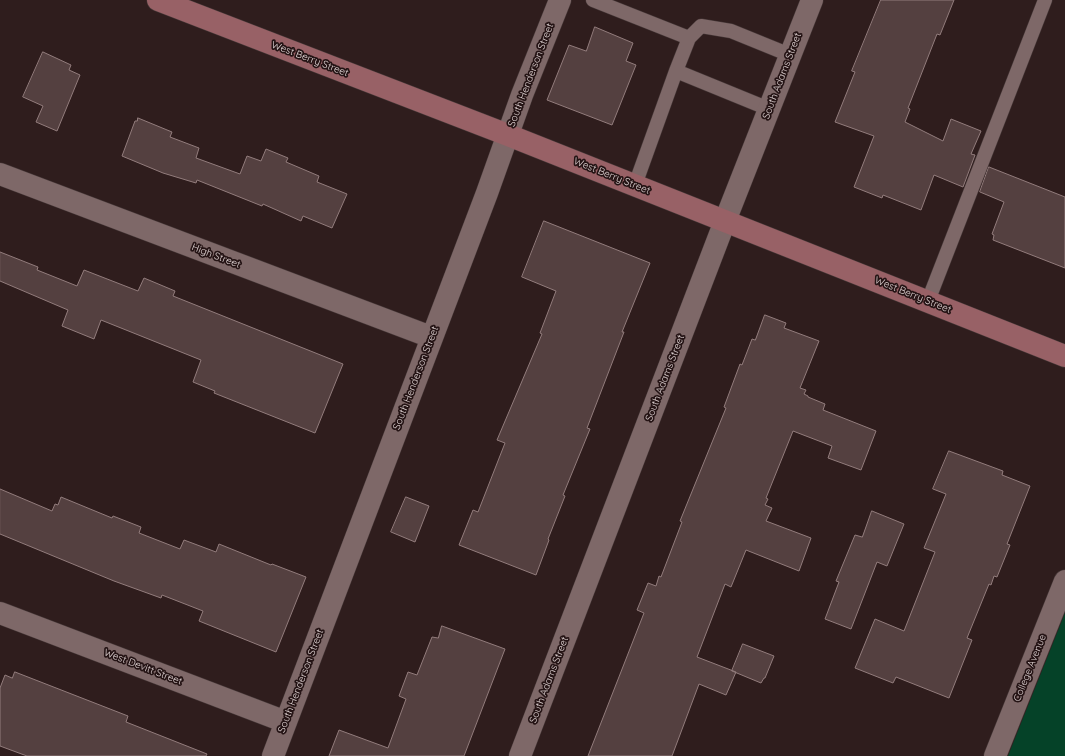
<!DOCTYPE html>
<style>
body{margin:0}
canvas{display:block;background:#2f1d1d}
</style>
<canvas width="1065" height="756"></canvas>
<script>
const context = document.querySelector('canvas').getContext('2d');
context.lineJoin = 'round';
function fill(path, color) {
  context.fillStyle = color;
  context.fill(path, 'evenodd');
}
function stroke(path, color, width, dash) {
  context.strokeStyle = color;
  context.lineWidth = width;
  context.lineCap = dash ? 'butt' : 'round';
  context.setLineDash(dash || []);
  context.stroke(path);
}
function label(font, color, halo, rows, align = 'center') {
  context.font = font + ' Quicksand,sans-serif';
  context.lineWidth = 3.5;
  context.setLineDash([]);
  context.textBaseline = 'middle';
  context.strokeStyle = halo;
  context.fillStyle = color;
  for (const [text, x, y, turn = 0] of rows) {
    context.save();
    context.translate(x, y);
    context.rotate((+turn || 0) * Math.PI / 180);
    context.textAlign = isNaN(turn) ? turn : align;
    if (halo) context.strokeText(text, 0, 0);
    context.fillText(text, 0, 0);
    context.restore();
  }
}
fill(new Path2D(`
 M1065 613V756H1008Z`), '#054228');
const building = new Path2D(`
 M881 0H954L940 35 937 34 908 108 910 109 905 122 943 141 951 119 981 131 971 154 975 155 963 187 934 175 921 210 883 195 882 198 854 187 874 136 835 122 855 72 852 71Z
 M595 27 633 43 626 61 636 65 612 125 547 100 569 45 586 51Z
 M43 52 71 65 69 70 80 75 57 131 36 122 43 106 23 97Z
 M138 118 172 132 170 137 199 148 196 158 240 174 247 156 261 161 266 149 288 158 286 162 319 176 317 182 347 194 332 228 303 216 301 221 263 204 262 206 197 180 196 183 163 173 122 156 135 121H137Z
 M989 167 1065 197V268L993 240 994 235 992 234 1004 202 980 192Z
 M544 221 650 263 622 332H624L587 428 590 429 563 495 565 496 548 539 549 540 536 575 459 545 473 510 478 512 505 443 497 440 542 334 540 333 556 291 522 277Z
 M0 252 38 267 37 270 77 286 84 270 138 291 144 278 175 291 173 296 343 364 315 433 214 393 215 391 193 382 201 360 101 320 94 339 62 326 68 310 0 281Z
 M765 315 786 323 784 328 819 341 800 388 806 390 804 394 808 396V397L825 404 823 410 876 431 861 470 828 458 832 446 793 431 766 498 768 499 765 505 772 508 766 521 811 538 799 571 746 550 731 587 725 584 697 657 736 672 726 695 699 684 672 756H588L644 613 637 610 648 583 656 586 659 576 661 577 682 522 680 521 726 408 724 407 740 364 742 365 752 339 755 340Z
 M949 451 1003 471 1002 475 1030 486 1007 544 1010 545 997 577 994 576 991 585 989 584 967 638 972 640 949 698 896 677 893 683 855 668 875 619 904 631 935 552 924 548 946 494 933 489Z
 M0 489 52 511 55 504 58 505 61 497 112 518 113 516 141 527 139 533 180 549 184 540 216 552 219 544 271 565 272 564 306 577 276 652 199 621 203 611 162 595 161 598 114 581 0 534Z
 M406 497 429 506 415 542 391 532Z
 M872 511 904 524 887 566 877 562 851 629 825 619 839 582 836 581 855 535 862 537Z
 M442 626 505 649 464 756H329L339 730 388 748 406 699 399 696 408 672 417 675 432 637 438 638Z
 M743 644 774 656 765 678H764L761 683 732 671Z
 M15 672 128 716 126 722 207 754 206 756H27L0 746V688L5 675 12 678Z`);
fill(building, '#544040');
stroke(building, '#927c7c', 1);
const lane = new Path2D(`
 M593 0 689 38
 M676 71 689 38 701 26 731 31 790 55
 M635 185 676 71 769 109
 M928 301 1045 0`);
const street = new Path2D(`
 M0 174 431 337
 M0 613 286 722
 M273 756 487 193 522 95 560 0
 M520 756 725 221 812 0
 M995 756 1065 581`);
const secondary = new Path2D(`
 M158 0 508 135 1065 356`);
stroke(lane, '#463838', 15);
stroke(street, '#463838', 23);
stroke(secondary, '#463838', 23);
stroke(lane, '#7e6868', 14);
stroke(street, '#7e6868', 22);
stroke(secondary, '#986166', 22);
label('10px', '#e0d4d4', '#241314', [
 ["West Berry Street",310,59,21],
 ["South Henderson Street",531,75,-69],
 ["South Adams Street",782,76,-69],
 ["West Berry Street",612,176,22],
 ["High Street",216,256,21],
 ["West Berry Street",913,295,22],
 ["South Henderson Street",416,378,-69],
 ["South Adams Street",665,378,-69],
 ["West Devitt Street",143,667,21],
 ["College Avenue",1030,668,-68],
 ["South Adams Street",549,680,-69],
 ["South Henderson Street",301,681,-69]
]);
</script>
